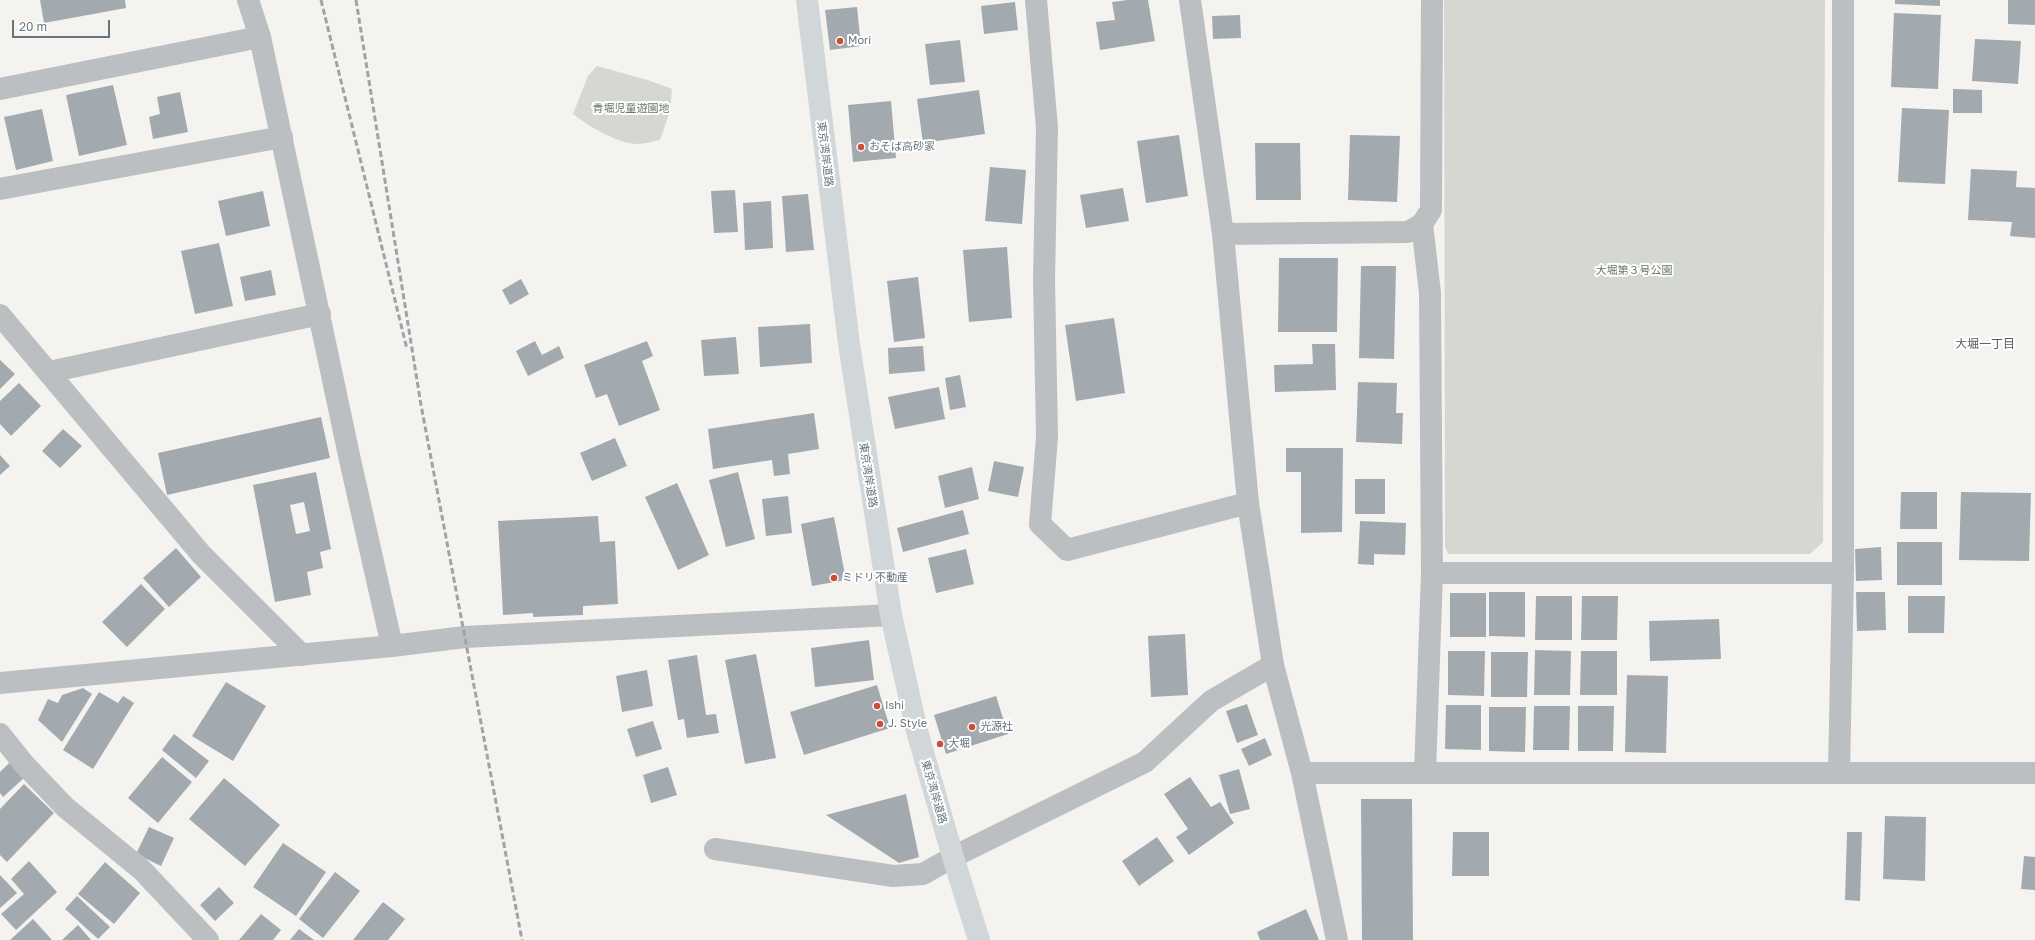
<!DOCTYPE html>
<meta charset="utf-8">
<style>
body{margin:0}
#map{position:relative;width:2035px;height:940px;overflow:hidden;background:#f4f3f0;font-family:"Golos Text",sans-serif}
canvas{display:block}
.scale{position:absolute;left:12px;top:20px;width:98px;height:18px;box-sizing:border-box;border:2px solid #66757e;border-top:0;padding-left:5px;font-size:12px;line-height:14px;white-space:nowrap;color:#66757e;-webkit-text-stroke:3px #fff;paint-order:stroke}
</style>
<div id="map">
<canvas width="2035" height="940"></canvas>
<div class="scale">20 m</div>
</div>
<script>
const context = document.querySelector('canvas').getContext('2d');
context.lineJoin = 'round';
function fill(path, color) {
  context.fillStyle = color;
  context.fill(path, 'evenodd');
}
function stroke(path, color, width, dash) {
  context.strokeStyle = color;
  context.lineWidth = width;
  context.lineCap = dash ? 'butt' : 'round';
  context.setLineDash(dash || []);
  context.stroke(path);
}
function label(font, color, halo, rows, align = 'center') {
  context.font = font + ' "Golos Text","Noto Sans JP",sans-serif';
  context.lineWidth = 4;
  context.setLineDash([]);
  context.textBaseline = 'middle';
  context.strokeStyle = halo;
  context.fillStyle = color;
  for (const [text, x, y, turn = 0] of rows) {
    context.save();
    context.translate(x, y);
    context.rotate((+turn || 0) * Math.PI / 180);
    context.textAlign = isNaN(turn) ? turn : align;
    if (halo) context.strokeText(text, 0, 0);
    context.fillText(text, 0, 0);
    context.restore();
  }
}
fill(new Path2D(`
 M1444 0H1825L1823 542 1810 554H1448L1445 547Z
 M597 66 648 80 672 89 670 111 660 140C653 141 645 144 638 144 616 143 590 127 573 114L588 76Z`), '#d4d8d0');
fill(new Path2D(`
 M40 0H125L126 8 44 23Z
 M1127 0H1148L1155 41 1100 50 1096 22 1115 20 1112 2Z
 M1895 0H1940V6L1895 4Z
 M2008 0H2035V25L2008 24Z
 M1015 2 1018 30 984 34 981 6Z
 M857 7 861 46 830 50 825 10Z
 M1894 13 1941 15 1938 89 1891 87Z
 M1240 15 1241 38 1213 39 1212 16Z
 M1975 39 2021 41 2018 84 1972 81Z
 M960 40 965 82 930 85 925 44Z
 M113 85 127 145 79 156 66 95Z
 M1953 89 1982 90V113H1953Z
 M979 90 985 134 923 143 917 99Z
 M180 92 188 132 153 139 149 117 160 114 157 97Z
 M891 101 896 158 853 162 848 105Z
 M1902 108 1949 110 1945 184 1898 182Z
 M42 109 53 161 16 170 4 117Z
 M1179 135 1188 196 1146 203 1137 141Z
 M1350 135 1400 136 1397 202 1348 200Z
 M1255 143H1300L1301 200H1256Z
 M990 167 1026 170 1022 224 985 221Z
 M1971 169 2017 171 2016 187 2035 188V238L2010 236 2012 222 1968 220Z
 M1123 188 1129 221 1086 228 1080 195Z
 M735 190 738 232 714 233 711 191Z
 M263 191 270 226 226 236 218 201Z
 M808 194 814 250 786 252 782 196Z
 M771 201 773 248 745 250 743 203Z
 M219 243 233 306 195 314 181 251Z
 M1007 247 1012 318 969 322 963 250Z
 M1279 258H1338L1337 332H1278Z
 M1361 266H1396L1394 359 1359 358Z
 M271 270 276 295 245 301 240 277Z
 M918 277 925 338 894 342 887 281Z
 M521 279 529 294 510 305 502 290Z
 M1114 318 1125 393 1076 401 1065 325Z
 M810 324 812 363 760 367 758 327Z
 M736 337 739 374 704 376 701 340Z
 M535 341 542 355 559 346 564 358 528 376 516 351Z
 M647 341 653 356 642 361 660 410 619 426 607 394 596 398 584 365Z
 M1312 344H1335L1336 390 1275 392 1274 365 1313 364Z
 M923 346 925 371 889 374 888 348Z
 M0 360 15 374 0 389Z
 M960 375 966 407 950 410 945 378Z
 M1358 382 1397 383 1396 413H1403L1402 444 1356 442Z
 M19 383 41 406 11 436 0 424V401Z
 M939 387 945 419 895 429 888 397Z
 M814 413 819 449 788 454 790 474 774 476 772 460 713 469 708 429Z
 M321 417 330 458 167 495 158 453Z
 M63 429 82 446 60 468 42 451Z
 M615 438 627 466 592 481 580 453Z
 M1286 448H1343L1342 532 1301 533V472H1286Z
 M0 455 10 466 0 475Z
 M994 461 1024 467 1018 497 988 491Z
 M972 467 979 499 945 508 938 476Z
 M316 472 331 549 320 552 323 568 307 572 311 595 275 602 253 485ZM304 502 310 531 296 534 290 505Z
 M738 472 755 539 726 547 709 480Z
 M1355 479H1385V514H1355Z
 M677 483 709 555 678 570 645 497Z
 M1901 492H1937V529H1900Z
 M1961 492 2031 493 2029 561 1959 560Z
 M788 496 792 533 766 536 762 499Z
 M963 510 969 534 903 552 897 528Z
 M598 516 600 542 615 541 618 604 583 606V615L533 617V613L503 615 498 521Z
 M834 517 846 580 812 586 801 524Z
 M1360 521 1406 523 1405 555 1374 554V565L1358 564Z
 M1897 542H1942V585H1897Z
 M1881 547 1882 580 1856 581 1855 549Z
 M176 548 201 577 169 607 143 578Z
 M966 549 974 584 936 593 928 558Z
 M141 584 165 609 127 647 102 622Z
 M1489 592H1525V637L1489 636Z
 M1856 592H1885L1886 630 1857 631Z
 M1450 593H1486V637H1450Z
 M1536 596H1572V640H1535Z
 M1582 596H1618L1617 640H1581Z
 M1908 596H1945L1944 633H1908Z
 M1719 619 1721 659 1650 661 1649 621Z
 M1185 634 1188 695 1151 697 1148 636Z
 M869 640 874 680 815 687 811 648Z
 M1535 650 1571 651 1570 695H1534Z
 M1448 651H1485L1484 696 1448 695Z
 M1581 651H1617V695H1580Z
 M1491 652H1528L1527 697H1491Z
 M756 654 776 758 745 764 725 660Z
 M697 655 706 715 716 714 719 733 687 738 684 719 678 720 668 660Z
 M647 670 653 706 622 712 616 676Z
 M1627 675 1668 676 1666 753 1625 752Z
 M226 682 266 706 233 761 192 736Z
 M877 685 890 728 804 755 790 712Z
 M83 688 92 694 62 742 38 720 48 699 58 703 62 695Z
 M99 692 118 703 123 696 134 703 93 769 63 750Z
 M996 696 1008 734 946 754 934 715Z
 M1247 704 1258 735 1237 743 1226 711Z
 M1446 705H1481V750L1445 749Z
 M1534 706H1570L1569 750H1533Z
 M1578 706H1614L1613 751H1578Z
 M1489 707H1526L1525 752 1489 751Z
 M653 721 662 749 636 757 627 729Z
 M174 734 209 761 196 778 162 750Z
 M1265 738 1272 755 1249 766 1241 749Z
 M162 757 192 782 158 823 128 798Z
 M10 762 25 777 3 797 0 793V772Z
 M668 767 677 795 651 803 643 775Z
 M1239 769 1250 809 1230 814 1219 775Z
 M1190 777 1211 807 1220 802 1234 823 1189 855 1176 837 1188 829 1164 794Z
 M224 778 280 825 245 866 189 819Z
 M24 784 54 813 7 862 0 855V809Z
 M906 794 919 857 899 863 826 815Z
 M1361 799H1412L1413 940H1362Z
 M1885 816 1926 817 1925 881 1883 879Z
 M149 827 174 838 161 866 136 854Z
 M1453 832H1489V876H1452Z
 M1847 832H1862L1860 901 1845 900Z
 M1157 837 1174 861 1139 886 1122 861Z
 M283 843 326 872 296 916 253 887Z
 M2024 856 2035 857V890L2021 889Z
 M29 861 57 892 16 930 1 914 24 894 11 879Z
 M105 862 140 893 114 924 78 894Z
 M335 872 360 891 323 938 299 919Z
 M0 875 17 893 0 908Z
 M219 887 234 903 215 921 200 905Z
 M77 896 110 927 98 939 65 909Z
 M383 902 405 919 388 940H353Z
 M1306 909 1319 940H1260L1257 932Z
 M261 914 281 930 273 940H239Z
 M33 919 52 940H10Z
 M78 925 91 940H62Z
 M299 929 314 940H290Z`), '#a3aaaf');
stroke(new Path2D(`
 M248 0 260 37 350 460 392 646
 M1036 0 1047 128 1044 280 1047 437 1040 524 1067 550 1248 503
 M1190 0 1223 234 1248 503 1273 665 1302 773 1337 940
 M0 89 260 37
 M0 189 282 137
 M1422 224 1430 293 1432 573 1425 773
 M1223 234 1408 232 1422 224 1431 210 1432 0
 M0 315 201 554 302 655
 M49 372 320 314
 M1432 573H1843
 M0 683 392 646 465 637 891 615
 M0 734 24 764 65 807 142 870 208 940
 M1302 773H2035
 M1839 773 1843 573V0
 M715 849 893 876 923 874 953 857 1145 762 1211 701 1273 665`), '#bbbfc2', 22);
stroke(new Path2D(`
 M807 0 849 344 891 615 917 731 953 857 979 940`), '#d1d6d9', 22);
stroke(new Path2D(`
 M321 0 407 349
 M356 0 421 405 522 940`), '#9da3a7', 3, [6, 3]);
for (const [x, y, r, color] of [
 [840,41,4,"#cc4d38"],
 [861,147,4,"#cc4d38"],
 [834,578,4,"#cc4d38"],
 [877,706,4,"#cc4d38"],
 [880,724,4,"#cc4d38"],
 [972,727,4,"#cc4d38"],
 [940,744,4,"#cc4d38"]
]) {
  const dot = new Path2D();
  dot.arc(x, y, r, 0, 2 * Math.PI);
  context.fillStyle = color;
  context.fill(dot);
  stroke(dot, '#fff', 1.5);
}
label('11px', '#66757e', '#fff', [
 ["Mori",848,41],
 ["おそば高砂家",869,147],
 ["ミドリ不動産",842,578],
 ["Ishi",885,706],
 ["J. Style",888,724],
 ["光源社",980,727],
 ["大堀",948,744]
], 'left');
label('11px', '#697664', '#fff', [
 ["青堀児童遊園地",631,109],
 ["大堀第３号公園",1634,271]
]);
label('11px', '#66757e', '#fff', [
 ["東京湾岸道路",825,154,83],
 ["東京湾岸道路",868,475,81],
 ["東京湾岸道路",934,792,74]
]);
label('12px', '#535e64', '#fff', [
 ["大堀一丁目",1985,344]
]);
</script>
